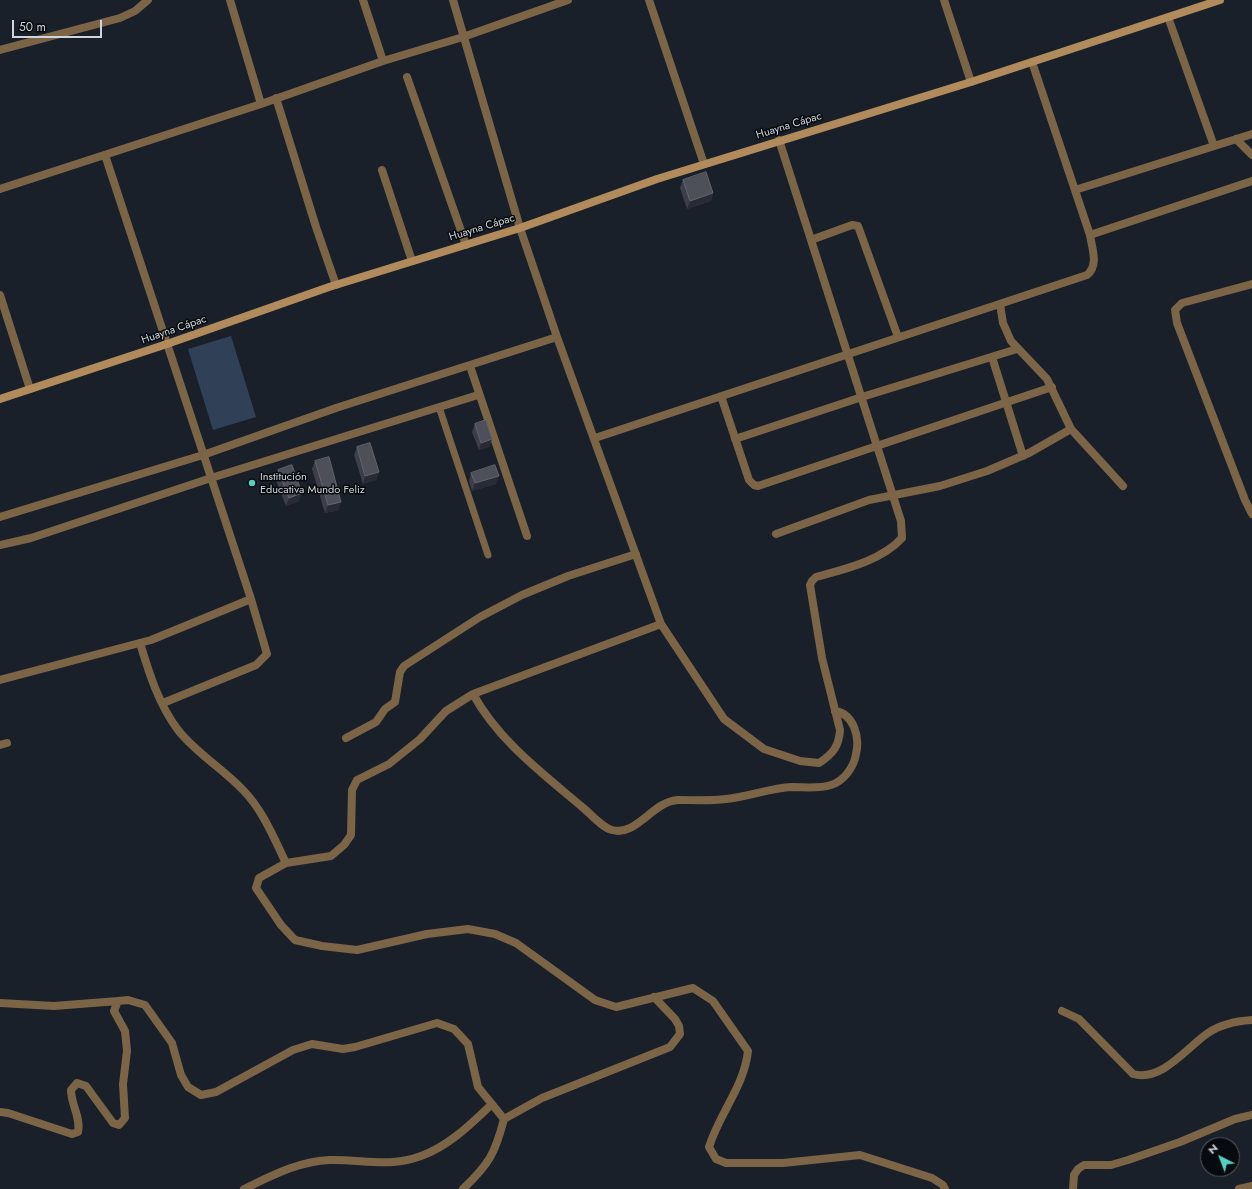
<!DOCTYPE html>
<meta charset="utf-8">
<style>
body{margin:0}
#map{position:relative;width:1252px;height:1189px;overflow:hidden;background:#192029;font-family:Jost,sans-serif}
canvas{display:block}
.north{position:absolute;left:1200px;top:1137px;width:40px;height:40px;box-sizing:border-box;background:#070a0e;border:1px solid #575b60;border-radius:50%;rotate:318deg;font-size:11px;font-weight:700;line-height:16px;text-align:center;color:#d0d5db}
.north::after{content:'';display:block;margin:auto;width:14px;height:18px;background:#57cec1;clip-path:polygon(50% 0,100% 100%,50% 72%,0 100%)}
.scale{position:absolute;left:12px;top:20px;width:90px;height:18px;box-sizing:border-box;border:2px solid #d0d5db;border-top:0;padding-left:5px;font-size:12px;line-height:14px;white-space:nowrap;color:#d0d5db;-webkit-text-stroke:3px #070a0e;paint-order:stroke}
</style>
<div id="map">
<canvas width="1252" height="1189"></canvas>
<div class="north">N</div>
<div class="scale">50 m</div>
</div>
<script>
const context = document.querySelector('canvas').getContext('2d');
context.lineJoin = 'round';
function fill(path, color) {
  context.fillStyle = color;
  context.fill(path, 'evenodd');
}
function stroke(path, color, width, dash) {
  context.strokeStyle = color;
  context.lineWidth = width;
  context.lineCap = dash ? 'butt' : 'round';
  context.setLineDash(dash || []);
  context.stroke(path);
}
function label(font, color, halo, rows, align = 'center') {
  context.font = font + ' Jost,sans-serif';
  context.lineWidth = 3;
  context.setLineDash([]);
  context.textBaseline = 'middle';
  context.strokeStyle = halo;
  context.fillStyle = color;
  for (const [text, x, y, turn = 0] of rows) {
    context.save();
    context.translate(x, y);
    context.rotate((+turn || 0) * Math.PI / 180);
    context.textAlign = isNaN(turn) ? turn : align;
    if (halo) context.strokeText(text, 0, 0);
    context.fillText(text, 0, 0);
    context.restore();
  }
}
fill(new Path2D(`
 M231 336 256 417 213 430 188 349Z`), '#2f4057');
stroke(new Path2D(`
 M439 407 488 555`), '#7c6447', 7);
stroke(new Path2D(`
 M230 0 261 104
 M363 0 383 61
 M453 0 520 228 557 337 661 624 724 719 764 749 800 761 819 763C833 754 839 746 840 730L822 658 810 585 812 581 816 577C845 569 881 561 902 538L901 521 779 140
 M649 0 704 164
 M944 0 971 82
 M1168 17 1214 146
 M0 50 120 18 135 11 148 0
 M407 77 466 245
 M276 98 316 227 336 285
 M1236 139 1252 155
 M105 155 251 599 267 654 256 665 163 703
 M382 170 412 261
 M0 189 261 104 383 61 463 37 568 0
 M1075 190 1252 134
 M1090 235 1252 181
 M811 240 852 225 858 226 898 337
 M1252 284 1182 303 1175 310 1177 323 1245 500 1252 514
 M0 295 30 389
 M1000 304 1003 323 1011 341 1047 379 1071 429 1123 486
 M992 357 1023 456
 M470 366 527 536
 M721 396 749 480 754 485 758 486 1052 387
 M595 438 1087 275C1099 265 1092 249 1090 235L1032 62
 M735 439 862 397 1017 349
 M0 517 203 455 336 408 557 337
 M776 534 869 500 940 486 987 471 1029 453 1071 429
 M0 545 31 538 211 478 478 395
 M661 624 473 694 446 711 420 739 389 764 357 780 352 790 351 835 344 845 331 856 286 863 259 878 256 888 281 925 295 940 322 946 357 950 427 934 468 929 495 934 516 943 595 1000 616 1007 693 988 713 1001 748 1051C744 1087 720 1112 709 1147L716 1159 726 1163H783L860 1155 932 1178 943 1185 945 1189
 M140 643C149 673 159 705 178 730 196 753 222 768 243 790 262 809 274 838 286 863
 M0 680 151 640 251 599
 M473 694C498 740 542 773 581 806 590 813 601 827 612 830 636 837 653 801 678 800 694 800 710 801 726 799 748 797 770 788 792 787 805 787 818 789 831 785 844 781 854 767 856 754 860 737 854 714 835 711
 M346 738 376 722 385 709 395 702 400 672 404 666 480 617 522 595 568 576 636 554
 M0 745 7 743
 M118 1001 128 1000 145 1005 172 1043 181 1075 188 1087 201 1095 216 1092 293 1050 312 1044 343 1049 355 1047 437 1023 454 1029 468 1044 478 1087 504 1119C495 1154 489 1164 463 1189
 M0 1003 54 1006 118 1001 114 1011 125 1031 127 1051 123 1084 125 1118 119 1125 113 1123 86 1086 77 1083 71 1090C71 1105 81 1117 78 1132L72 1134 8 1113 0 1112
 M1062 1011 1079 1019 1133 1074C1162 1082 1186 1048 1208 1033 1221 1024 1237 1021 1252 1020
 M504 1119 542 1098 670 1047 680 1034 679 1026 675 1019 654 997
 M244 1189C271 1176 299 1161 330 1160 362 1159 389 1168 421 1156 449 1146 471 1124 492 1104
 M1073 1189 1074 1175 1078 1169 1084 1165H1111L1128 1160 1180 1142 1235 1119 1252 1115
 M1239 1189 1252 1186`), '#7c6447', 8);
stroke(new Path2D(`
 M0 399 167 344 329 287 520 228 657 179 971 82 1220 0`), '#b18b5b', 8);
fill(new Path2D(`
 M683 180 713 193 711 201 687 209 680 188Z
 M475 424 492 439 489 447 479 450 472 432Z
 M357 447 379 472 376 480 363 484 354 455Z
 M315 461 339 510 325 513 312 469Z
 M278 470 299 501 286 506 275 478Z
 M471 473 496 484 472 491 469 481Z`), '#3d3e49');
fill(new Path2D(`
 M713 193 711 201 687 209 690 201Z
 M492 439 489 447 479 450 481 443Z
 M379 472 376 480 363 484 365 476Z
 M499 476 496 484 472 491 475 483Z
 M302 493 299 501 286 506 289 498Z
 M341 502 339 510 325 513 328 505Z`), '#282b36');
const building = new Path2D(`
 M706 172 713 193 690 201 683 180Z
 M486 420 492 439 481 443 475 424Z
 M370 443 379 472 365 476 357 447Z
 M329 457 341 502 328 505 315 461Z
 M292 465 302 493 289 498 278 470Z
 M495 465 499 476 475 483 471 473Z`);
fill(building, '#4d4f59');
stroke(building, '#61646d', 1);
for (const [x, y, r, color] of [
 [252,483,4,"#57cec1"]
]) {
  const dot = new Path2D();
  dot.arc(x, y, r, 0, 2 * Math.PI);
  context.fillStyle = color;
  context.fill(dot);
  stroke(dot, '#070a0e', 1.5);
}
label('11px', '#d0d5db', '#070a0e', [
 ["Huayna Cápac",789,126,-17],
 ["Huayna Cápac",482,228,-17],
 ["Huayna Cápac",174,330,-19]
]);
label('11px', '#d0d5db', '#070a0e', [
 ["Institución",260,477],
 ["Educativa Mundo Feliz",260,490]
], 'left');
</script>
